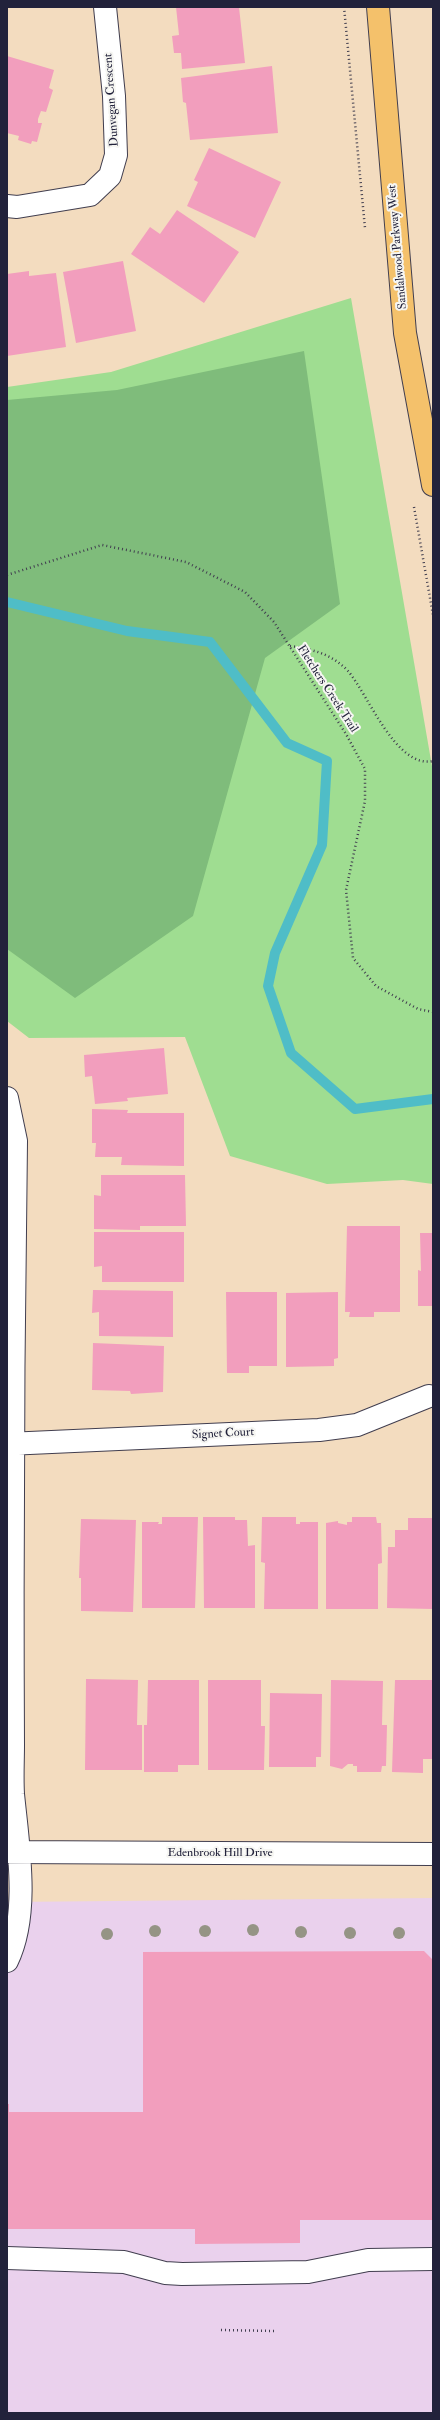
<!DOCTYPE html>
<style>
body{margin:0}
#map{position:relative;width:440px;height:2420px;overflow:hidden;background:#f3dcbf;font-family:"IM FELL Double Pica",serif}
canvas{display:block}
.frame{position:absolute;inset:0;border:8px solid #22223b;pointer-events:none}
</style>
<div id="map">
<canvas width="440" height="2420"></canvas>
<div class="frame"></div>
</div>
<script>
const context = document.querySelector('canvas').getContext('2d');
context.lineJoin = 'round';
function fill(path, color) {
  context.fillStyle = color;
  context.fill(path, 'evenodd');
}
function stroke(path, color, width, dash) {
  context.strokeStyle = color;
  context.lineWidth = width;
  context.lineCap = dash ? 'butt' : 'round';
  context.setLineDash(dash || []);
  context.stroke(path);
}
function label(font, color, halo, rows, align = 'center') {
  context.font = font + ' "IM FELL Double Pica",serif';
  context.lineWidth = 4;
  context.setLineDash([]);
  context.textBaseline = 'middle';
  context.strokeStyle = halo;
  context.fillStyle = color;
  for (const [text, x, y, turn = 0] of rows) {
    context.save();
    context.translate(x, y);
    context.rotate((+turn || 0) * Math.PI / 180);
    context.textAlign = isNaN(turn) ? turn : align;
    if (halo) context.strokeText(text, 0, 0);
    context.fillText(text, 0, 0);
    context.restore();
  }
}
fill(new Path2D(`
 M433 1898V2413H7V1902Z`), '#ead1ed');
fill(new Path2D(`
 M351 298 433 772V1184L403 1180 327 1184 230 1156 185 1037 29 1038 7 1021V387L111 372Z`), '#9fdd91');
fill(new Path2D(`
 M304 351 340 604 265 658 193 916 75 998 7 949V400L117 390Z`), '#7fbc7b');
stroke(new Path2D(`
 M7 602 127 631 210 642 287 743 327 761 322 845 275 953 268 986 291 1053 355 1109 433 1099`), '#4fbdc7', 10);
fill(new Path2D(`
 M176 7H239L245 63 182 69 181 53H174L172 36 179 35Z
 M7 56 54 70 49 88 53 90 46 112 41 111 38 119V123H42L37 142 32 141 31 144 18 140 19 136 7 133Z
 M272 66 278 133 190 140 186 103 183 102 181 78Z
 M209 148 281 182 255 238 187 206 198 182 194 180Z
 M177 210 239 252 204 303 131 254 150 227 160 234Z
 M123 261 136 331 76 343 63 272Z
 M29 271V276L56 273 66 347 7 356V274Z
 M164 1048 168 1094 127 1098 128 1101 95 1104 92 1076 85 1077 84 1055Z
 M92 1109 128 1110 127 1113H184V1166L121 1165 122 1157H95L96 1143H92Z
 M101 1175H185L186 1226H140V1230L94 1229V1195L101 1196Z
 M347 1226H400V1312H374V1317H349L350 1312H345Z
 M94 1232H184V1282H102V1266L94 1267Z
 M420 1233H433V1306H418V1270L421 1271Z
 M93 1290 173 1291V1337L99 1336V1312L92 1313Z
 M226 1292H277V1366H249V1373H227Z
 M338 1292V1358L334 1359V1366L286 1367V1293Z
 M93 1343 164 1346 163 1392 131 1394 130 1391 92 1390Z
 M162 1517H198L195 1608H142V1522H159L158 1524H162Z
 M203 1517H235V1520H247L248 1546 255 1545V1608H204Z
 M262 1517H296V1524H300V1522H318V1609H264L265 1563 261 1562Z
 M352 1517H376L377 1523H381L382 1563 378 1564V1609H326V1523L338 1521V1523L347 1525V1522H352Z
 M408 1518H433V1609L387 1608 388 1547H395V1530H408Z
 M81 1519 136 1520 133 1612 81 1611V1578H79Z
 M86 1679 138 1680 137 1725H142V1770H85Z
 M148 1680H199V1765H178V1772H144V1725H147Z
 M208 1680H261V1726H265L264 1770H208Z
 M331 1680 383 1681 382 1725H387L386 1766H382L381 1772H357V1766H353V1764H348L342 1769 330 1766Z
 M395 1680H433V1759H423V1773L392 1772Z
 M270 1693 322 1694 321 1757H316V1767H269Z
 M424 1951 433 1960V2220H300V2243L195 2244V2229H7V2104H9V2112H143V1952Z`), '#f29ebd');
const minor = new Path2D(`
 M7 206 17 207 90 195 110 176 116 155 114 96 105 7
 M7 1098 16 1141C13 1342 12 1543 13 1744 13 1761 12 1778 13 1794 18 1845 30 1914 7 1961
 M7 1444 319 1430 357 1425 429 1396
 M7 1852 433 1854
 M7 2258 124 2262 165 2273 182 2274 308 2272 368 2260 433 2259`);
const major = new Path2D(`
 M378 7 405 333 433 485`);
stroke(minor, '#413e4f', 24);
stroke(major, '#413e4f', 24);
stroke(new Path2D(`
 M344 7 365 228
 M414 507 433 615
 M7 575 102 545 186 562 245 592 274 622 346 734 365 769V801L346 890 353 958 376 986 418 1009 433 1012
 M290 646C312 649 332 654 348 671 368 694 396 769 433 761
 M221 2330 274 2331`), '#413e4f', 2.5, [1, 3]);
stroke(minor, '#fff', 22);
stroke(major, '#f4c16b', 22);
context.fillStyle = '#959485';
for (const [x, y] of [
 [253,1930],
 [155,1931],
 [205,1931],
 [301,1932],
 [350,1933],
 [399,1933],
 [107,1934]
]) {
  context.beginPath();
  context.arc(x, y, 6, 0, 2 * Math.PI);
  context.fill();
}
label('12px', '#22223b', '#f6f6f2', [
 ["Dunvegan Crescent",112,100,-94],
 ["Sandalwood Parkway West",398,247,-95],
 ["Fletchers Creek Trail",327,689,57],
 ["Signet Court",223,1434,-3],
 ["Edenbrook Hill Drive",220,1853]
]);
</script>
